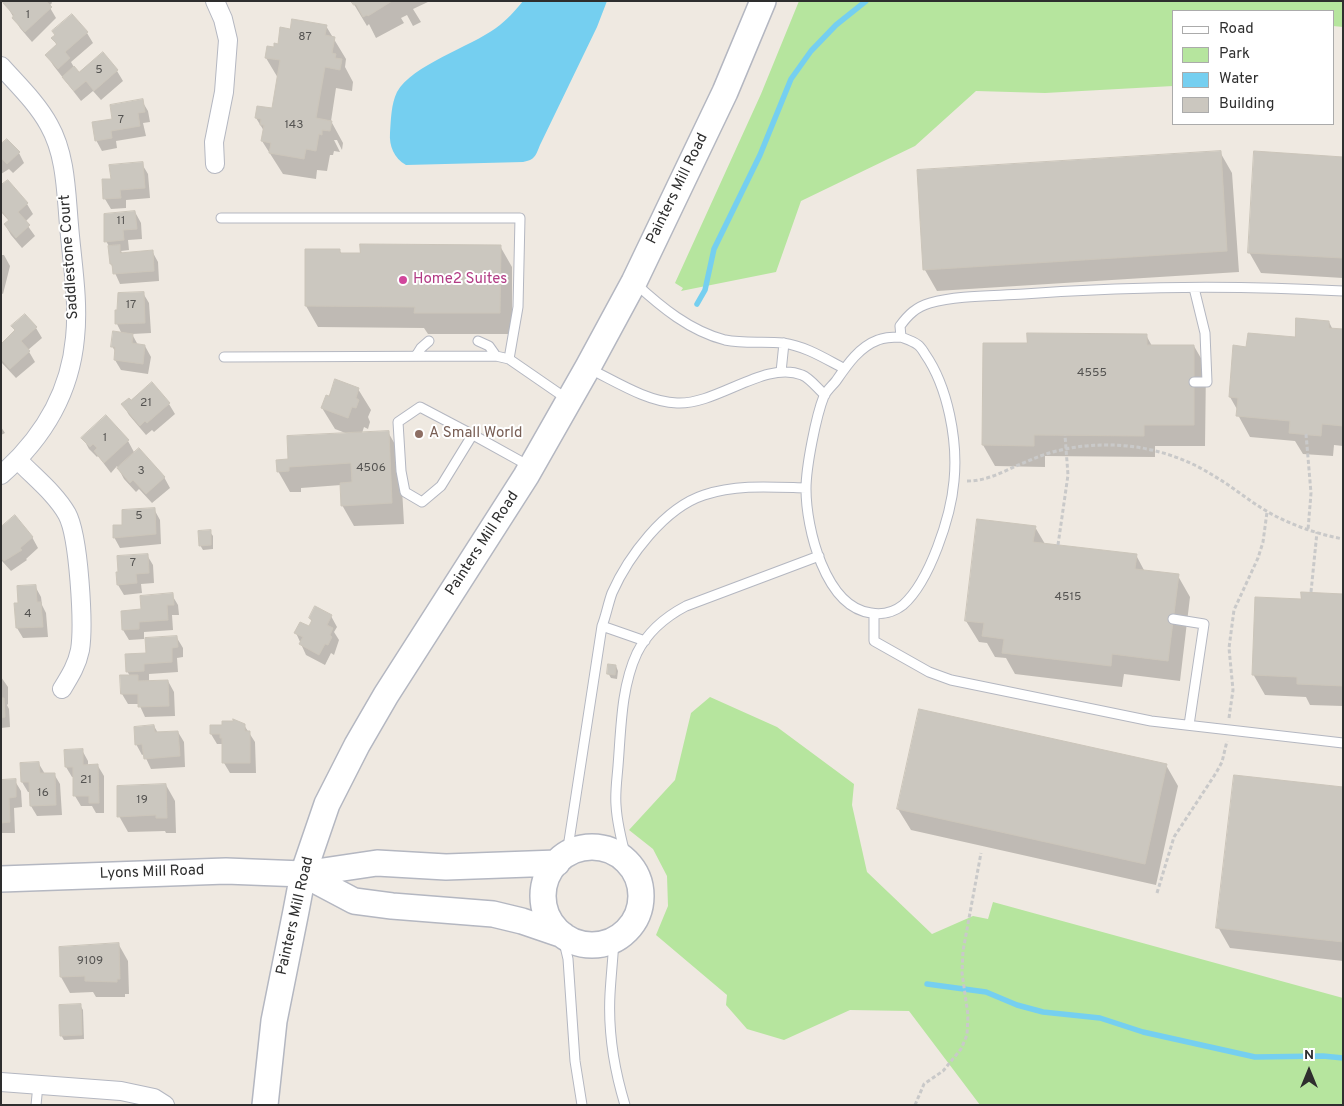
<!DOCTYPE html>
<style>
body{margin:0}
#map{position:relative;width:1344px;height:1106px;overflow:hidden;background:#efe9e1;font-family:Overpass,sans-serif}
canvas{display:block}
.frame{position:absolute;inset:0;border:2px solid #2e2e2e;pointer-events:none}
.legend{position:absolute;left:1172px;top:10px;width:162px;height:115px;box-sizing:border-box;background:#fff;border:1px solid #ababab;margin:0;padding:6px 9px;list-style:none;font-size:15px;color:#2e2e2e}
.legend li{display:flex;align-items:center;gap:10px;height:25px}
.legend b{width:25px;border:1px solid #ababab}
.north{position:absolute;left:1284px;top:1046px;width:50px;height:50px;-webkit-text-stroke:4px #fff;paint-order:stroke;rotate:0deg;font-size:14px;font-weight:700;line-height:20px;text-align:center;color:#2e2e2e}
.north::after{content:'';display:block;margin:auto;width:18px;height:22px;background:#2e2e2e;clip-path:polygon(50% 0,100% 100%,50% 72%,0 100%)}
</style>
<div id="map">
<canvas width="1344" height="1106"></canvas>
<div class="frame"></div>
<ul class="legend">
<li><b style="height:6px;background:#fff"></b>Road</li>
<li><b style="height:14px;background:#b6e59e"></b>Park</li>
<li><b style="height:14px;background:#75cff0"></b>Water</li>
<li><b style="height:14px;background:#cbc7bf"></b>Building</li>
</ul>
<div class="north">N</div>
</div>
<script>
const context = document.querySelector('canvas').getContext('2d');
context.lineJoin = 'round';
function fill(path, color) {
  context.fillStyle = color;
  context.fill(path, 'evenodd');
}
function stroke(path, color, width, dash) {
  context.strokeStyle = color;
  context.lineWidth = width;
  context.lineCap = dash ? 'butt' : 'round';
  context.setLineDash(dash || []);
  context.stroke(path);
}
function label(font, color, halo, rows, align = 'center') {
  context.font = font + ' Overpass,sans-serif';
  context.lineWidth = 4;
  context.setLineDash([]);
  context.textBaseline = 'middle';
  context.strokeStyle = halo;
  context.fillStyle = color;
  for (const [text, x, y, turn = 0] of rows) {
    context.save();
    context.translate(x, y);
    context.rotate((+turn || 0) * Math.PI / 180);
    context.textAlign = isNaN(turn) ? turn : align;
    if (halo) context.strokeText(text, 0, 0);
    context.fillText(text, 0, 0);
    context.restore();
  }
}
fill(new Path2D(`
 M799 1H1343V27L1333 26V11H1173V86L1045 93 976 91 915 146 801 201 776 272 681 291 683 288 675 283 761 94Z
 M710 697 777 727 854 784 852 805 867 872 932 934 973 916 988 919 993 902 1343 998V1105H980L909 1011 850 1010 784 1040 747 1029 726 1005 727 995 656 935 668 906 667 876 653 849 629 830 675 780 691 713Z`), '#b6e59e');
fill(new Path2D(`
 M523 1H607L597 27 540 145C536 155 535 160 523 162L406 165C394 158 389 146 390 133 391 120 391 104 397 92 412 65 470 47 496 28 507 20 515 11 523 1Z`), '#75cff0');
fill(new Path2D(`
 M6 1H51L52 3 49 6 56 18 32 42 20 28 5 3Z
 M352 1H430L413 9 421 22 413 26 407 15 401 18 404 23 376 38 369 24 367 26Z
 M326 26 346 59 345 67 353 82 352 91 336 88 331 121 343 143 342 150 337 140H334L340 152 334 151 333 155H330L327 171 317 170 316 179 283 174 262 141 264 131 256 118 273 109 278 78 266 58 291 31Z
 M87 33 93 43 71 62 75 69 79 74 103 54 117 71 123 81 101 100 93 91 81 101 53 65 47 55 57 46 53 38Z
 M142 101 148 111 150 122 143 123 146 136 116 141 117 148 102 151 96 140 114 120Z
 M1 145 19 153 24 163 13 173 9 169 1 174Z
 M1220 152 1232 173 1239 272 937 291 925 270Z
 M1343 158V278L1261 273 1249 252Z
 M142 164 148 174 150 198 126 200V208L111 209 105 199 113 180Z
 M8 182 27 204 33 214 25 222 35 236 22 248 11 235 5 225 9 221 1 212V187Z
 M135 212 141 223 142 239 128 240 129 250 121 251 123 254 152 251 158 262 159 281 120 284 111 264 110 248 106 241Z
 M500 246 512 267V334H428L424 328 318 327 306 306 339 250 342 254Z
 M1 255H4L10 266 3 294 1 293Z
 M143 293 149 303 151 333 132 334 138 345 145 346 151 357 148 374 121 370 115 360 116 353 112 346 122 334 117 324Z
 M1329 322 1333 330 1343 331V446L1334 445 1333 456 1303 454 1295 441 1250 437 1238 415V411L1230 397 1247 348 1296 339Z
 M36 328 42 338 28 350 35 362 16 378 1 362V345Z
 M1146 335 1152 346H1194L1206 367 1205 446H1155V457L1045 456V467L995 466 983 445 984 344 1028 345Z
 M152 384 169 404 175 414 154 432 152 430 146 435 129 415 123 405 131 402Z
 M358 389 371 410 368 417 370 422 368 429 364 427 362 433 388 432 400 453 404 524 354 526 342 505 341 485 301 488V492H290L278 471 289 461 348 434 335 429 322 408Z
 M106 417 128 441 135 454 164 477 170 488 152 503 139 489 136 492 124 479 117 466 111 473 98 456 97 457 89 449 83 438Z
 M1 427 5 433 1 435Z
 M154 509 160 520 161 544 120 548 114 537Z
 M1035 527 1045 544 1136 555 1145 572 1178 576 1190 597 1180 681 1124 674 1122 687 1015 674 1006 658 995 657 987 643 979 642 966 621Z
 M1 528 32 537 38 548 26 559 27 560 11 571 2 561H1Z
 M210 532 213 536V549L203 550 200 545Z
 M147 555 153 565 154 583 141 584 142 593 124 595 118 585Z
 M35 586 41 597 42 605 46 613 48 637 23 638 17 628 19 604Z
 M172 595 178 605 179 615H172L173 630 144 632V639L129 640 123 630 143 610Z
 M1343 595V706L1310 705 1306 697 1265 695 1253 674 1302 601Z
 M331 616 337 627 334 632 339 640 334 655 331 653 325 665 306 655 296 633 309 628 312 622 310 618Z
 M177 638 183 648V657L177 658 178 672 149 674V682L168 681 174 692 175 716 145 717 139 704H128L122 694V677L130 676 127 671 147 654Z
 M616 666 618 671 617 679 611 678 608 673Z
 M1 677 8 687V704L7 705 9 709 10 727 1 728Z
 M244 725 255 742 256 773H230L224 763 223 744H217L211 734Z
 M154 726 158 733 178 732 184 742 185 767 151 769 144 754 142 755 136 744Z
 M82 750 88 761V766H98L104 776V813H96L92 806H81L75 796 74 777H72L66 767Z
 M39 764 45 774H54L60 784 62 815 37 816 31 806V792H28L22 782Z
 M1166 765 1178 786 1156 885 911 830 898 809Z
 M1 781H15L21 791 22 807 14 808 15 833H1Z
 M166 785 175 801 176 833H166L165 831 128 832 119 816Z
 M1343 788V961L1230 948 1218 927Z
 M119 945 128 961 129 994H125V997H96L93 992 70 993 61 977Z
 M80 1005 83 1010 84 1039 64 1040 61 1035Z`), '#0003');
stroke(new Path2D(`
 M697 304 705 290 714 249 760 155 791 79 811 51 836 25 866 1
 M927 984 986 992 1017 1005 1043 1012 1100 1018 1143 1032 1255 1057 1323 1056 1343 1058`), '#75cff0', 5.5);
const building = new Path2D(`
 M4 1H46L52 7 25 32 12 18 14 15 3 3Z
 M351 1H392L368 16 367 15 363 17 356 4 354 5Z
 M72 14 88 32 65 52 70 58 58 69 45 55 57 44 51 38 55 35 52 31Z
 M292 19 327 25 325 35 335 37 332 53 336 54 335 58 342 59 340 70 325 67 316 118 332 121 330 131 322 130V135L319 134 316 151 306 149 304 159 269 153 271 143 261 141 264 125H260L261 119 255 118 257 106 272 108 280 60 265 58 267 46 274 47V43L278 44 280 27 290 29Z
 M103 52 118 70 94 91 86 81 74 91 62 77 74 66 79 72Z
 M143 99 145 112 138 113 140 126 111 131 112 138 95 141 92 122 112 119 110 105Z
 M7 139 20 152 7 164 2 159 1 160V144Z
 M1221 151 1227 251 923 270 917 170Z
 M1254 151 1343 157V258L1248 253Z
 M143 162 145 188 120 190 121 198 103 199 102 179H111L109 165Z
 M8 180 28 203 18 212 30 225 16 238 4 224 9 220 1 210V185Z
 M135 211 137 229 123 230 124 240 104 242V214Z
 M360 244 501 245 500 313H414L415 307 305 306V249H340V253H360Z
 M120 245V253L153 250 154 271 113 274 112 264H110L108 246Z
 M144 292 145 323 115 324V310H117L118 293Z
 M25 314 37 327 21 341 30 351 10 369 1 359V344L15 330 11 326Z
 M1296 318 1329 321V328L1343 329V426L1322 424 1321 436 1289 433 1290 421 1236 416 1238 398 1229 397 1233 345 1246 347 1248 333 1295 337Z
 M113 331 133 334 132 343 145 345 143 364 114 360 115 347H111Z
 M1027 333 1147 334V345H1194V425H1144V436L1034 435V446L982 445 983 343H1027Z
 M335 379 359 388 356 398 359 400 356 408 352 407 348 418 321 408 326 395 329 396Z
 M152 382 170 403 147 423 145 421 140 426 121 404 129 398 131 400Z
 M106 415 129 440 104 463 94 451 97 448 93 444 90 447 81 438Z
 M389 431 392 503 341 506 340 483 352 482 351 463 289 467V471L277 472 276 460 288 459 287 436Z
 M139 448 165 477 146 494 133 480 130 483 117 468Z
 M155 508 156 534 113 538V525H122V510Z
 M15 515 33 537 20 548 22 550 4 561 1 558V527Z
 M977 519 1036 526 1033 542 1137 554 1135 569 1179 574 1168 661 1112 654 1111 666 1002 653 1004 639 982 636 984 623 965 621Z
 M211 530V545L199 546 198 531Z
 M148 554 149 573 136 574 137 583 117 585 116 572H118L117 556Z
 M36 585 37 602H41L43 627 16 628 14 603H18L17 586Z
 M1301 592 1343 594V686L1297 684V677L1252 675 1255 597 1301 599Z
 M173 593 174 605H167L168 620 139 622V629L122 630 121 611 141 609 140 596Z
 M315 606 332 615 327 625 333 628 330 635 332 637 328 645 325 644 319 655 299 644 303 637 294 633 300 622 309 626 312 620 309 618Z
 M177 636 178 647 172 648V662L144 664V671L126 672 125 654 146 653 145 638Z
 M608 664 616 665 615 675 607 674Z
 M120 675H138V681L168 680 169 706 138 707V694H121Z
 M1 698H4L5 717 1 718Z
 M919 709 1167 764 1145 864 897 809Z
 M233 719 245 724V731H250V763H222V738H220V734H210V725H222V721H233Z
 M154 725 155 732 178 731 180 756 144 759 142 744 135 745 134 727Z
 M83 749V765L98 764 99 803H89V796H73V767H65L64 750Z
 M39 762 40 773H55L56 805 30 806 29 782H21L20 763Z
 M1234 775 1343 787V942L1216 928Z
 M16 779V797L9 798 10 822 1 823V780Z
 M166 784 167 818H156V815L117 817V786Z
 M119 943 120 979H117V982L85 981V976L60 977 59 947Z
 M81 1004 82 1035 60 1036 59 1005Z`);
fill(building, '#cbc7bf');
stroke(building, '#cbc5ba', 1);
const lane = new Path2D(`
 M221 218H520L518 307 509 359 567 399
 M635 283C661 307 690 331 725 340 745 344 764 341 783 343 805 346 824 358 843 368
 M901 337C906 339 913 341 918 345 921 347 923 351 925 354 948 387 958 441 954 481 951 516 930 581 903 605 894 612 882 615 871 613 825 607 806 528 806 489 806 467 816 416 824 396 827 390 832 386 836 381 847 365 859 347 878 340 885 337 894 337 901 337Z
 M901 337 900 326C908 315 916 307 930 303 958 295 994 296 1024 294 1130 286 1237 285 1343 291
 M478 341 489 346 496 356
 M416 356 421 348 429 341
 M224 357 496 356 509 359
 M588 368C615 381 647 402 677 403 717 405 765 360 802 375 810 378 818 389 825 395
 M781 372 784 343
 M1194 382H1207L1205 333 1194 288
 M473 434 441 486 422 502 405 492 401 471 398 422 420 407C457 426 494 446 531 467
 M874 614V641L929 672 951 680 1151 721 1343 743
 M1173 619 1204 624 1189 725
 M602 626 645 641
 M567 854 602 626C606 616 608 604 612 593 628 557 664 508 704 495 737 484 772 487 806 488
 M627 861C622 843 617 824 616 805 615 792 617 779 618 766 621 730 621 687 637 653 648 631 665 617 686 606L819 556
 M563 938 568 959 575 1061 582 1105
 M614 940C613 958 611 976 610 994 608 1031 614 1069 625 1105
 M36 1105 38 1085`);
const street = new Path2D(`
 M1 66C18 85 37 103 49 125 66 155 66 192 69 225 72 262 79 301 75 338 70 393 42 439 1 475
 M215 164 214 142 224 92 228 40 223 19 215 1
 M18 460C34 477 55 493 67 514 79 536 84 625 80 650 77 665 70 676 62 689
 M1 1082 121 1091 154 1098 165 1105`);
const secondary = new Path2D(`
 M543 896a49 49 0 1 1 98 0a49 49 0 1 1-98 0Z
 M303 874 354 901 392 906 493 914 522 921 563 935
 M1 879 226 871 303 874 377 863 446 867 557 863
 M265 1105 274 1021 296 911 303 874 327 804 357 745 386 695 526 476 588 367 634 282 725 92 763 1`);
stroke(lane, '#b4b7c1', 11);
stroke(street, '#b4b7c1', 20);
stroke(secondary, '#b4b7c1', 28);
stroke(new Path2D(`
 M1306 434 1311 493 1308 530
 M967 481C990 481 1007 469 1028 461 1061 446 1100 442 1136 447 1163 451 1191 461 1214 476 1233 487 1249 501 1268 512 1291 525 1317 534 1343 539
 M1058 545 1068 475 1065 435
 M1311 592 1317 532
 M1229 718 1233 690 1229 648 1234 610 1258 558 1263 542 1267 512
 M1157 893 1174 837 1216 773 1222 762 1227 741
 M915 1105 924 1084 943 1071 961 1049 967 1035 968 1015 962 973 963 951 981 853`), '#c9c9c9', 3, [4, 2.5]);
stroke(lane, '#fff', 9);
stroke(street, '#fff', 18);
stroke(secondary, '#fff', 25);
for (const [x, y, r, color] of [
 [403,280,5,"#d1479c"],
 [419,434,5,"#8d6e63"]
]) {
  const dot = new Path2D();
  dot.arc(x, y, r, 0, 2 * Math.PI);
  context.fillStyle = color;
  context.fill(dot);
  stroke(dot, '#fff', 2);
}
label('12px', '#555452', null, [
 ["1",28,16],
 ["87",305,38],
 ["5",99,71],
 ["7",121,121],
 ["143",294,126],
 ["11",121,222],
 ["17",131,306],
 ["4555",1092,374],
 ["21",146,404],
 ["1",105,439],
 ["4506",371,469],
 ["3",141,472],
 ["5",139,517],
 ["7",133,564],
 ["4515",1068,598],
 ["4",28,615],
 ["21",86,781],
 ["16",43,794],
 ["19",142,801],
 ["9109",90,962]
]);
label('15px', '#2e2e2e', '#fff', [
 ["Painters Mill Road",678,189,-64],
 ["Saddlestone Court",70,257,-94],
 ["Painters Mill Road",483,544,-57],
 ["Lyons Mill Road",152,873,-2],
 ["Painters Mill Road",296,916,-77]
]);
label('15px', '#b23c85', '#fff', [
 ["Home2 Suites",413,280]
], 'left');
label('15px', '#785e54', '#fff', [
 ["A Small World",429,434]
], 'left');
</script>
